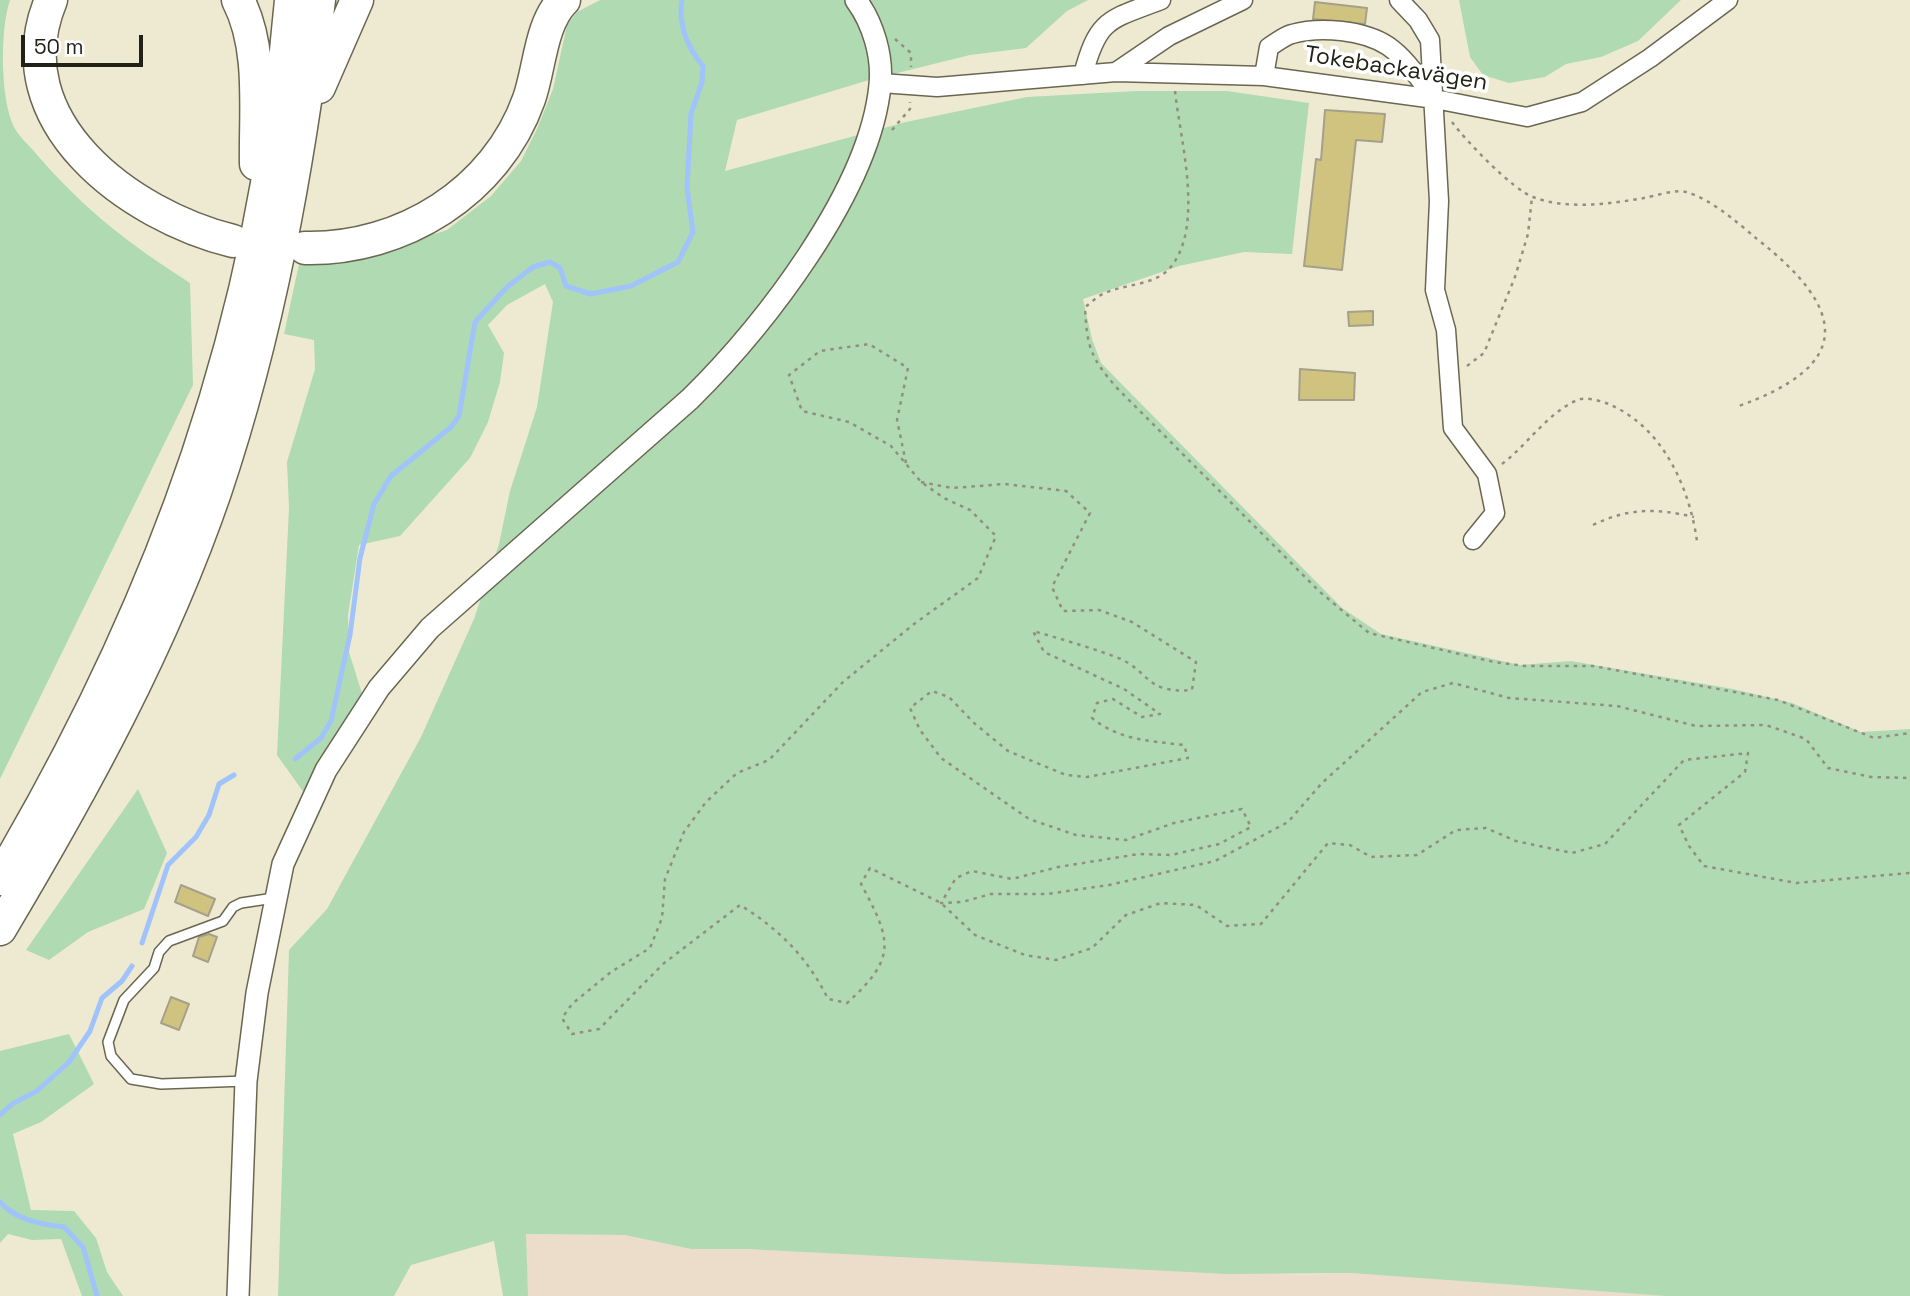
<!DOCTYPE html>
<meta charset="utf-8">
<style>
body{margin:0}
#map{position:relative;width:1910px;height:1296px;overflow:hidden;background:#eeead2;font-family:"Space Grotesk",sans-serif}
canvas{display:block}
.scale{position:absolute;left:21px;top:35px;width:122px;height:32px;box-sizing:border-box;border:4px solid #222118;border-top:0;padding-left:9px;font-size:21px;line-height:24px;white-space:nowrap;color:#222118;-webkit-text-stroke:5px #fff;paint-order:stroke}
</style>
<div id="map">
<canvas width="1910" height="1296"></canvas>
<div class="scale">50 m</div>
</div>
<script>
const context = document.querySelector('canvas').getContext('2d');
context.lineJoin = 'round';
function fill(path, color) {
  context.fillStyle = color;
  context.fill(path, 'evenodd');
}
function stroke(path, color, width, dash) {
  context.strokeStyle = color;
  context.lineWidth = width;
  context.lineCap = dash ? 'butt' : 'round';
  context.setLineDash(dash || []);
  context.stroke(path);
}
function label(font, color, halo, rows, align = 'center') {
  context.font = font + ' "Space Grotesk",sans-serif';
  context.lineWidth = 7;
  context.setLineDash([]);
  context.textBaseline = 'middle';
  context.strokeStyle = halo;
  context.fillStyle = color;
  for (const [text, x, y, turn = 0] of rows) {
    context.save();
    context.translate(x, y);
    context.rotate((+turn || 0) * Math.PI / 180);
    context.textAlign = isNaN(turn) ? turn : align;
    if (halo) context.strokeText(text, 0, 0);
    context.fillText(text, 0, 0);
    context.restore();
  }
}
fill(new Path2D(`
 M525 1234 625 1235 691 1249H747L1300 1275 1351 1273 1666 1296H528Z`), '#ecddca');
fill(new Path2D(`
 M0 0H10C0 29 0 99 14 127 19 137 31 147 38 156 87 212 128 243 190 283L193 385 0 779Z
 M600 0H1088L1067 11 1026 48 970 55 869 80 737 120 725 171 906 122 1027 97 1136 91H1227L1309 103 1292 254 1244 252 1179 266 1083 299 1092 339 1101 363 1342 608 1381 634 1520 665 1571 661 1733 689 1792 703 1861 732 1910 729V1296H1666L1351 1273 1227 1274 747 1249H691L625 1235 526 1234 528 1296H503L494 1241 411 1265 394 1296H278L289 950 327 909 421 737 474 619 499 544 510 491 537 407 553 302 545 284 507 305 488 325 504 353 500 382 488 422 470 458 400 536 359 545 348 615 349 652 364 700 309 800 277 755 289 508 287 462 315 369 314 340 284 334 299 264 354 260 447 230 491 196 521 161 537 129 553 89 567 25 577 12Z
 M1459 0H1681L1638 41 1601 57 1566 64 1545 77 1509 83 1483 75 1470 57Z
 M138 789 167 853 144 909 88 932 49 960 26 950Z
 M69 1034 94 1084 41 1122 13 1134 31 1210 74 1211 96 1238 107 1272 123 1296H82L61 1239 32 1240 8 1234 0 1243V1051Z`), '#afdab2');
stroke(new Path2D(`
 M295 759 321 738 331 721 350 635 360 558 374 504 391 476 451 427 459 416 475 322 507 287 533 267 550 262 560 268 566 286 591 294 631 286 678 262 693 232 687 188 691 114 702 82 703 66C687 47 678 26 682 0
 M142 943 168 865 196 837 209 815 219 784 234 775
 M0 1115 12 1104 37 1091 69 1062 90 1031 102 998 122 981 132 966
 M0 1202C16 1220 40 1224 64 1227L83 1247 97 1296`), '#a1c3fb', 5);
const building = new Path2D(`
 M1315 2 1367 8 1365 24 1313 19Z
 M1325 110 1385 114 1382 142 1356 140 1342 270 1304 266 1316 159 1321 160Z
 M1373 311V325L1349 326 1348 312Z
 M1300 369 1355 373 1354 400H1299Z
 M181 885 215 899 208 916 175 902Z
 M209 934 217 937 208 962 193 956 199 937Z
 M171 997 189 1004 179 1030 161 1023Z`);
fill(building, '#cfc37f');
stroke(building, '#a4a08a', 2);
const service = new Path2D(`
 M246 1081 161 1084 131 1079 111 1056 108 1042 124 1000 154 968 159 952 169 941 223 921 233 907 241 903 274 898`);
const minor = new Path2D(`
 M1399 0 1418 20 1430 40 1439 201 1435 290 1446 330 1453 428 1487 474 1495 513 1473 540
 M1116 72 1169 36 1243 0
 M1083 75C1098 18 1109 20 1161 0
 M1264 76 1269 47C1276 43 1284 36 1292 34 1320 26 1364 30 1388 46 1407 59 1421 82 1435 99
 M881 83 937 87 1116 72 1264 76 1435 99 1527 117 1582 102 1650 58 1728 0`);
const tertiary = new Path2D(`
 M238 1296 246 1081 257 993 283 864 326 770 379 688 430 628 690 399C763 327 870 191 880 85 883 56 873 23 856 0`);
const motorway = new Path2D(`
 M51 0C0 122 131 216 233 241
 M238 0C263 48 255 111 256 164
 M319 87 357 0
 M305 248C402 250 496 192 529 99 540 68 540 24 564 0
 M0 879C165 600 264 324 291 0
 M0 929C83 790 162 646 215 492 269 332 298 167 319 0`);
stroke(service, '#6a6651', 12);
stroke(minor, '#6a6651', 21);
stroke(tertiary, '#6a6651', 24);
stroke(motorway, '#6a6651', 35);
stroke(new Path2D(`
 M895 39 911 53V67
 M1175 91C1180 140 1206 230 1168 270 1152 286 1122 284 1103 294 1096 297 1091 303 1085 307 1087 347 1090 357 1117 388L1320 592 1369 633 1494 662 1525 666H1593L1778 700 1874 738 1910 733
 M1452 122C1465 140 1513 190 1533 197 1566 210 1610 204 1644 198 1655 196 1675 189 1686 192 1711 199 1737 222 1757 239 1849 311 1853 366 1736 407
 M892 130 910 109V102
 M1467 366 1484 353 1515 277 1528 234 1532 197
 M906 463 897 420 908 368 869 344 820 351 789 375 802 411 849 422 891 446 921 482 944 498 970 510 996 536 978 578 914 624 843 682 769 760 737 773 706 802 684 832 665 879 662 918 650 948 611 972 572 1004 562 1018 572 1034 599 1029 663 964 740 905C779 929 808 958 828 999L847 1003C897 958 892 941 861 884L870 868 941 903 975 935 1025 955 1056 960 1092 948 1126 915 1161 903 1196 905 1227 926 1261 924 1328 843 1350 845 1371 857 1417 855 1456 830 1486 828 1516 841 1572 853 1605 844 1684 760 1748 753 1745 772 1679 825 1689 846 1704 866 1796 883 1910 873
 M1502 464C1527 445 1546 415 1575 401 1583 396 1598 400 1606 403 1662 425 1689 486 1697 541
 M921 482 952 488 1005 484 1066 491 1090 513 1052 587 1063 611 1099 610 1132 622 1196 662 1192 690C1144 694 1150 670 1116 657 1089 647 1061 639 1033 631L1044 652 1124 689 1160 714 1142 717 1113 699 1097 703 1092 718C1119 740 1149 741 1184 745L1188 758 1087 777 1066 775 1008 751 974 723 949 697 932 691 910 708 920 730 941 758 1029 819 1076 835 1126 840 1174 823 1242 809 1251 827 1219 844 1171 855 1139 854 1058 867 1012 879 972 871 956 878 941 903 962 902 991 894H1048L1109 885 1215 861 1288 822 1322 783 1422 692 1453 683 1509 698 1617 706 1696 726 1766 725 1806 739 1828 768 1871 777 1910 778
 M1593 525C1628 508 1655 508 1694 517`), '#928f7e', 2.5, [3.5, 5]);
stroke(service, '#fff', 9);
stroke(minor, '#fff', 18);
stroke(tertiary, '#fff', 21);
stroke(motorway, '#fff', 32);
label('23px', '#222118', '#fff', [
 ["Tokebackavägen",1396,69,9]
]);
</script>
